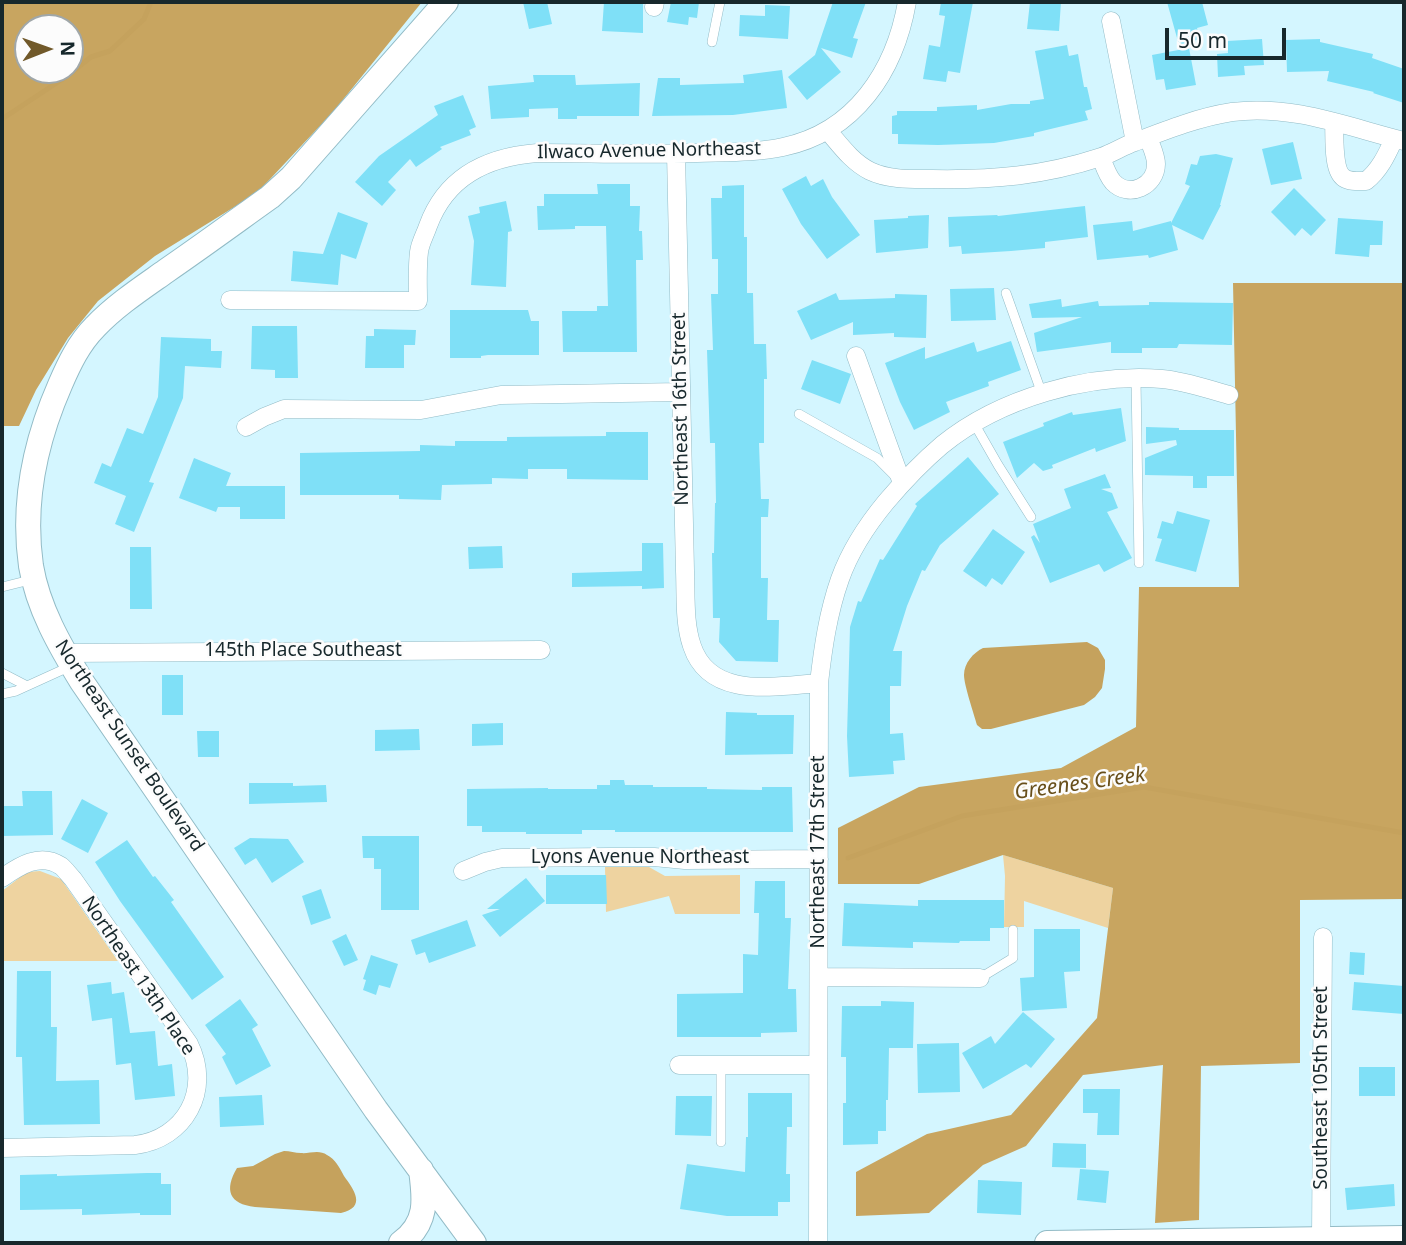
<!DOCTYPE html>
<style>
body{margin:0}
#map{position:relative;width:1406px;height:1245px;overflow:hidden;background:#d4f6ff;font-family:"Noto Sans",sans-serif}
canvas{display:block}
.frame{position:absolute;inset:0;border:4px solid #17282c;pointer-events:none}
.north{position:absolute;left:14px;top:14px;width:70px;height:70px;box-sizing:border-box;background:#fcfcfc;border:2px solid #a0a7a9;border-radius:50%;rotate:89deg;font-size:19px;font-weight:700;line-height:28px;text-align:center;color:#17282c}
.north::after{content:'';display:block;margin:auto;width:24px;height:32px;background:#71592a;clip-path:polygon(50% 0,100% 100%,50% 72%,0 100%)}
.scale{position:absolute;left:1165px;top:28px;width:121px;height:32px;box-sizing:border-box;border:4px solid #17282c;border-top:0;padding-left:9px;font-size:21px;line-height:24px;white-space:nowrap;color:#17282c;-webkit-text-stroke:5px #fcfcfc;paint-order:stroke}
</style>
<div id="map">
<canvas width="1406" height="1245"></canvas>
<div class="frame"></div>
<div class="north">N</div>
<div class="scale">50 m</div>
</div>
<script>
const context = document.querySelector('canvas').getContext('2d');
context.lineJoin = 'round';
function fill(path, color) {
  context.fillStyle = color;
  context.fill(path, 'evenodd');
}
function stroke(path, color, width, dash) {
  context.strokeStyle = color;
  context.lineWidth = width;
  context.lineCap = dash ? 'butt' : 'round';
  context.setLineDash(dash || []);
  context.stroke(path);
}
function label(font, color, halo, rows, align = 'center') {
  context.font = font + ' "Noto Sans",sans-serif';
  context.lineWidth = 5;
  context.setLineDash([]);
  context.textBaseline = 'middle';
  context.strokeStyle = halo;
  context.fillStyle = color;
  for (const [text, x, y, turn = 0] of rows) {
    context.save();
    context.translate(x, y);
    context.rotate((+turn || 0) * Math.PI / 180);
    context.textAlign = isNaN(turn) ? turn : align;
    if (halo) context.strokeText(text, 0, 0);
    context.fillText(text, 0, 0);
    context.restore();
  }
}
fill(new Path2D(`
 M1003 855 1113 888 1108 928 1024 901V927H1004L1005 876Z
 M605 867H649L665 876 740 875V914H675L669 896 606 912Z
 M40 871 61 879 118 961H2V891L27 872Z`), '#eed3a0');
fill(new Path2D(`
 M2 2H422L333 112 257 193 155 256 98 301 68 338 36 390 19 426H2ZM28 28H70V70H28Z
 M1233 283H1404V899L1300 900V1063L1201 1066 1199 1220 1155 1223 1163 1065 1083 1075 1026 1146 983 1165 929 1213 856 1216V1172L927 1134 1011 1115 1097 1018 1113 888 1003 855 919 884H838V828L919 787 1061 768 1136 727 1139 587H1239Z`), '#c8a560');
fill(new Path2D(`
 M1087 642 1098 648 1105 660V669L1102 688 1095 697 1084 705 991 729H982L977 725C974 714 964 685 964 675 964 663 973 653 983 648Z
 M284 1151C290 1151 295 1153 301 1153 309 1154 319 1149 327 1155 335 1159 340 1168 344 1176 354 1190 367 1207 341 1213L255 1207C229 1204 224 1190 237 1168L253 1166 275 1154Z`), '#c5a25d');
stroke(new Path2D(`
 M2 119 67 76 91 57 110 51 144 19 151 2
 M848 858 962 816 1144 787 1404 833`), '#c5a25d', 5);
fill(new Path2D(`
 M523 2H547L552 24 529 29Z
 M604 2H643V33L602 31Z
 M671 2H699L697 18 689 17 688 25 667 22Z
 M833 2H866L853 38 858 39 852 58 821 48 841 72 807 100 788 77 815 55Z
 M941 2H973L960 73 948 71 946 82 923 79 929 45 940 47 945 16 939 15Z
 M1030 2H1061L1059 31 1027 29Z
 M1167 2H1202L1208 25 1197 28 1200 39 1179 45Z
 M765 5 790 6 788 39 739 36 740 15 765 16Z
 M1262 39 1264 65 1244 66 1245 75 1218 77 1217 54 1228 53 1227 41Z
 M1320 39V42L1373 54 1372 58 1404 69V103L1373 93 1374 92 1327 81 1329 71 1287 72 1286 40Z
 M1067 45 1069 56 1078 54 1084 87H1087L1092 109 1085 111 1088 120 1034 133V136L994 143 938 145 898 144V134H892V116L897 115V111H937V107L977 105V110L1011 104H1030V101L1044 99 1035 51Z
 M1189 48 1196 85 1166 90 1164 79 1156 80 1152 55Z
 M782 70 787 108 733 115 652 116 658 78H680V85L744 83 743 75Z
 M533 75H575L576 85 640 83 639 116H577V119H558V108L529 109V117L491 119 488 86 534 82Z
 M463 95 476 127 469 130 471 135 440 147 442 149 416 167 410 159 388 182 396 190 382 206 355 182 379 156 438 115 434 106Z
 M1293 142 1302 179 1271 185 1262 149Z
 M1216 154 1233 158 1220 205H1221L1203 240 1172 225 1178 250 1149 258 1148 255 1097 260 1093 225 1132 221 1133 231 1171 221V223L1190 186 1185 184 1191 164 1197 165 1200 156Z
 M806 176 811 186 823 179 832 197 860 235 827 259 801 224 782 189Z
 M597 184H630V206H640L639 231H642L643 260H636L637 352H563L562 311H597V306H608L606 226H575V229L538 230 537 206H544V194H598Z
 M744 185V237H747V293H753L754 344H766L767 379H764V443H759L761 499H769L768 517H761V578H768L767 620H779L778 662 736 661 719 642 720 618H713L712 553H714L715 503H716L715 443H710L707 350H713L711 294H718V259H712L711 198H722V186Z
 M1294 188 1326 220 1311 236 1302 228 1295 236 1271 212Z
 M506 201 512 231 508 232 506 287 471 285 474 241 468 216 480 213 479 207Z
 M1085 206 1088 237 1045 242V248L1011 251 962 254 961 246 949 247 948 217 997 215 998 216Z
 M338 212 368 223 356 259 341 254 338 285 291 281 293 251 323 254Z
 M929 215 928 248 876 253 874 220 908 218V216Z
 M1338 218 1383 221 1382 245H1370L1369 257 1335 254Z
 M994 288 996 320 951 321 950 289Z
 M836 293 839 300 895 298V294L927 295 926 338 894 337V333L853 335V322L811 340 797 311Z
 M1061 299 1062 307 1098 301 1099 306 1149 305V302L1233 303 1232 345 1179 344 1177 348H1142V353H1111V342L1037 352 1034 333 1082 317 1032 318 1029 304Z
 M450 310H528L531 321H539V355H488L481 356V358H450Z
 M252 326H297L298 378H275V370L251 369Z
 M374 329 416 330 415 345H404V368H365L366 336H374Z
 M161 337 211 339V351H222L221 368 185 366 183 398 149 482 154 483 134 532 115 524 126 496 94 483 102 463 111 467 127 428 143 434 158 397Z
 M1011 341 1021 370 988 382 989 386 946 402 950 412 914 430 900 402 885 363 925 347V359L974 342 977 352Z
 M812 360 851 374 840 404 801 389Z
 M1121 408 1126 441 1096 452 1095 448 1052 465 1053 468 1043 471 1034 463 1017 478 1003 442 1044 426 1043 423 1072 412 1073 415Z
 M1146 427 1179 428V430H1234V476H1207V488H1193V476L1145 475V458L1177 445 1176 440 1146 444Z
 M606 432H648V480L567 479V469H528V479L492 478V484L442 485 441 500 399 499V495H300V453L420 451V445L455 446V441H507V437L606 436Z
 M968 457 999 494 940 545 925 571 922 570 907 606 893 651H902L901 686H890V734L903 733 905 760 893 761 894 774 849 777 847 736 850 627 858 601 861 602 880 559 883 560 917 506 915 504Z
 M194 458 231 473 226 486H285V519H240V507H218L216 512 179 498Z
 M1105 474 1111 488 1101 489 1112 493 1118 508 1107 512 1132 558 1104 572 1099 564 1050 583 1031 537 1034 535 1040 543 1033 524 1071 508 1064 489Z
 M1177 511 1210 520 1196 572 1155 561 1162 539 1157 538 1162 521 1173 524Z
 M993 529 1025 552 1002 585 992 578 986 587 963 571Z
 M642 543H663L664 588 642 589V586L572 587V573L642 571Z
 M502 546 503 568 469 569 468 547Z
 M130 547H151L152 609H130Z
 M162 675H183V715H162Z
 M726 712 757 713V715H794L793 754 725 755Z
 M503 723V745L472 746V724Z
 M419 729 420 750 375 751V730Z
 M197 731H219V757H198Z
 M610 780H624L625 785H653V787H707V789L762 790V787H792L793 832H615V830H582V834H526V832H482V826H467V789L548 788V789H597V785H610Z
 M249 783H293V786L326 785 327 802 249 804Z
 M22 791H52L53 835 2 836V806H23Z
 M82 799 108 813 88 853 61 839Z
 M362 836H419V910H381V869H374V858H363Z
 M250 838 288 839 304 862 272 883 256 858 245 865 234 848Z
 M127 840 153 877 155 876 174 900 171 902 224 977 192 1000 120 901 95 862Z
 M546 875H606L607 904H546Z
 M526 878 545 901 500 937 482 915 500 909H487Z
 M755 881H785V918H791L788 989H796L797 1032 761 1033V1037H677V994L743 993V954L758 955 759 913H754Z
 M321 889 331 918 311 925 302 896Z
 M918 900H1004V928H990V941H960L959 943 913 942V948L842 946 844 903 918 906Z
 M467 920 476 946 429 963 425 952 416 955 411 940Z
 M1034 929H1080V971L1064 972 1067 1008 1022 1011 1020 978 1034 977Z
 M346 934 358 960 344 966 332 941Z
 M1350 952 1365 953 1364 975 1349 974Z
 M371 955 398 964 390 988 379 985 376 995 363 990 366 980 363 979Z
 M17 971H51V1027H57L56 1081 99 1080 100 1124 24 1125 22 1057H16Z
 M111 982 112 994 124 992 130 1033 155 1031 158 1066 172 1064 175 1096 135 1100 131 1063 116 1065 112 1018 92 1021 87 985Z
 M1354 982 1404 986V1014L1352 1010Z
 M240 999 258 1025 252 1029 271 1066 236 1085 222 1057 226 1054 205 1025Z
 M881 1001 914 1002 913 1048H889L888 1100H886V1131H878V1144L843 1145V1103H846V1057H841L842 1006H881Z
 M1023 1012 1055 1039 1031 1068 1026 1064 983 1089 962 1053 991 1036 995 1044Z
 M959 1043 960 1092 918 1093 917 1044Z
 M1359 1067H1395V1096H1359Z
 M1083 1089H1120L1119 1135H1097L1098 1113H1083Z
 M748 1093H792V1127H787L786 1174H790V1202H778V1216H727L680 1209 687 1164 745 1172 746 1137H748Z
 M262 1095 264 1125 220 1127 219 1097Z
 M676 1096H712L711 1136 675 1135Z
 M1053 1143 1086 1144V1168L1052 1167Z
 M1080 1169 1109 1171 1106 1203 1077 1200Z
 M147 1173H161V1184H171V1215H140V1213L82 1215V1209L20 1210V1175L57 1174V1176Z
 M978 1180 1022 1182 1021 1215 977 1213Z
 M1394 1184 1395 1206 1347 1210 1345 1188Z`), '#7fe0f7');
const lane = new Path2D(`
 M712 42 720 2
 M1006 293 1042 394
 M1136 379 1139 563
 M799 414 877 458 894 475
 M974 423 998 465 1031 517
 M2 587 30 580
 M2 673 27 686
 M2 694 16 691 71 666
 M980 978 1013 958V930
 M721 1065V1142`);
const street = new Path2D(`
 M654 7 655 2
 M1111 21 1135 142
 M1334 122C1335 135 1332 170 1344 178 1350 182 1359 181 1366 181 1380 170 1387 154 1394 139
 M828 131C840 145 852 162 870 171 889 180 911 179 932 179 993 180 1043 176 1101 157 1113 153 1123 146 1135 142 1166 130 1199 117 1232 112 1291 104 1348 127 1404 141
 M676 153 685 571C686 596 684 623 692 646 710 700 775 686 819 683
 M1101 157C1104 165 1107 175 1113 182 1129 199 1156 186 1156 164 1156 155 1151 146 1148 137
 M230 300 418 301C418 285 417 268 419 252 420 243 425 235 428 226 446 177 486 157 537 153 590 153 644 155 697 153 726 152 755 153 783 147 855 132 895 71 907 2
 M856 356 902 483
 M246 427 264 417 284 409 421 410 501 395 681 392
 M65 653 541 650
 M463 871 485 862 502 858 610 857H654L685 860 819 859
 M2 878C19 866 40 852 61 866 65 869 69 875 73 879L189 1044C212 1090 185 1139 135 1145L2 1148
 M819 977 980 978
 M679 1065H818
 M1321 1239 1323 937
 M818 1243 819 683C823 648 828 613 840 579 850 551 867 525 886 502 903 482 922 462 942 445 1000 398 1088 373 1162 379 1185 381 1207 389 1229 395`);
const secondary = new Path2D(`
 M446 2 291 178 270 197C235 222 201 247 166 271 142 288 116 305 95 327 79 343 69 364 60 385 35 442 22 503 31 566 38 608 60 646 82 682L376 1110 474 1243
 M401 1243C428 1223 425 1200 421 1170
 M1047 1243 1404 1238`);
stroke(lane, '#92bbc6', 10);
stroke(street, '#92bbc6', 19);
stroke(secondary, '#92bbc6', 26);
stroke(lane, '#fff', 9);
stroke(street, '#fff', 18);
stroke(secondary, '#fff', 24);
label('19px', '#17282c', '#fcfcfc', [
 ["Ilwaco Avenue Northeast",649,151,-1],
 ["Northeast 16th Street",681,409,-91],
 ["145th Place Southeast",303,651],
 ["Northeast Sunset Boulevard",129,746,56],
 ["Northeast 17th Street",819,852,-90],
 ["Lyons Avenue Northeast",640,858],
 ["Northeast 13th Place",138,976,56],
 ["Southeast 105th Street",1322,1088,-90]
]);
label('italic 21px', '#684f1b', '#fcfcfc', [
 ["Greenes Creek",1080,784,-8]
]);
</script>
